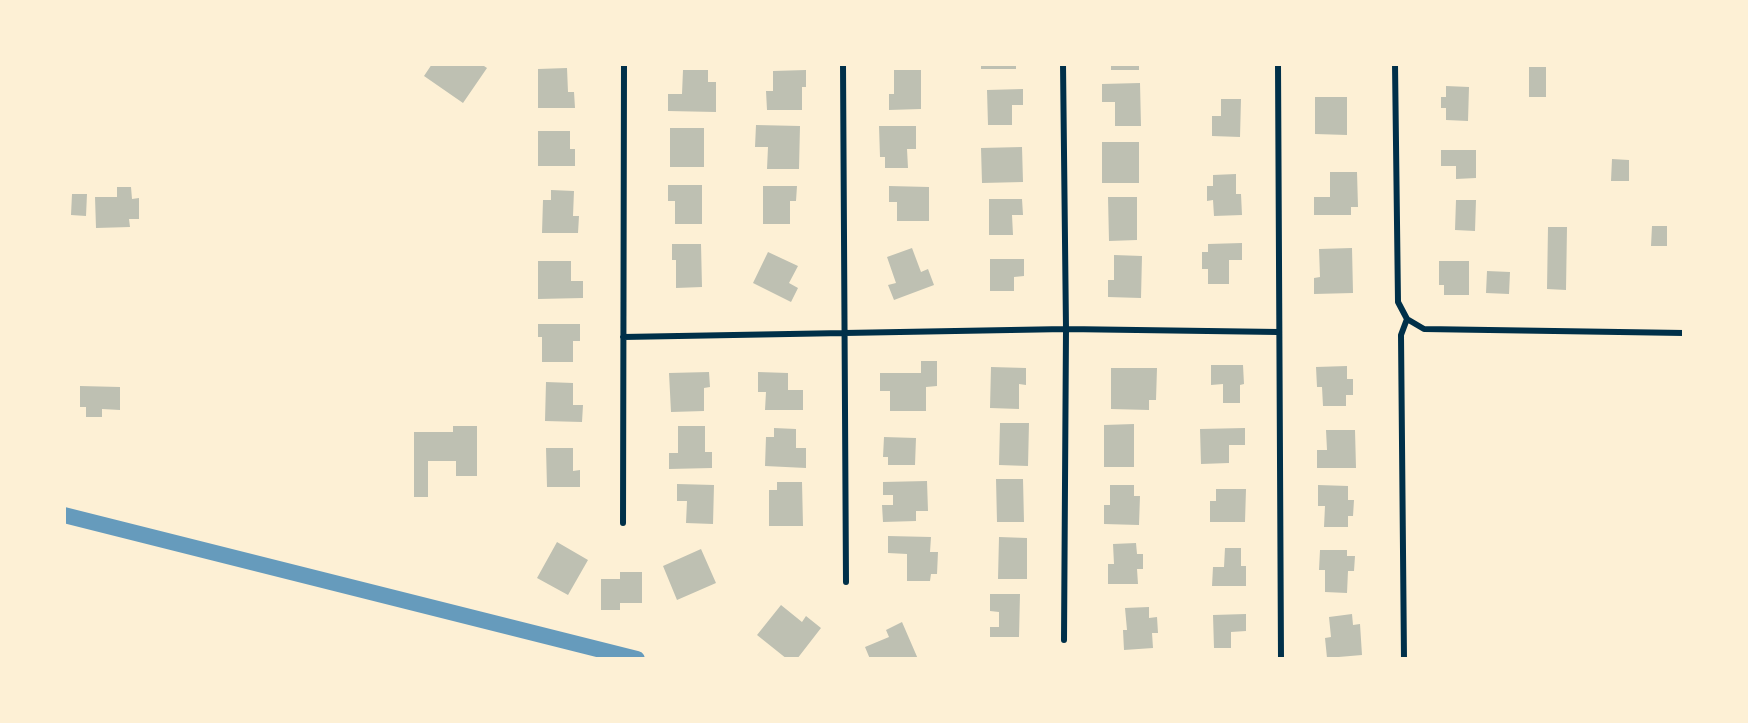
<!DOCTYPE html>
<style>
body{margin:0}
#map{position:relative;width:1748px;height:723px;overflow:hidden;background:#fdf0d5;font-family:Lato,sans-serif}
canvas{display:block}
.frame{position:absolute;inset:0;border:66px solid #fdf0d5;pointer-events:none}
</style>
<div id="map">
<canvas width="1748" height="723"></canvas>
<div class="frame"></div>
</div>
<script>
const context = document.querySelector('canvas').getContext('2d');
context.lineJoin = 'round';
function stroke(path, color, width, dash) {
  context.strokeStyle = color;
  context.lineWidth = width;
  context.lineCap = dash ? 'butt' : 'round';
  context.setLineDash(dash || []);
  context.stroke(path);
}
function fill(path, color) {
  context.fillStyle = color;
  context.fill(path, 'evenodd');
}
stroke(new Path2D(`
 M64 515 637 659`), '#669bbc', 16);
fill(new Path2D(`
 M432 64H481L487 68 463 103 424 76Z
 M981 64H1016V69H981Z
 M1111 64H1139V70H1111Z
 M1529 67H1546V97H1529Z
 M567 68 568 92H574L575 108H538V69Z
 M683 70H708V82H716V112L668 111V94H682Z
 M806 70V87H802V110H767L766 91H773V71Z
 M894 70H921V109L889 110V94H894Z
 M1140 83 1141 126H1115V102H1102V84Z
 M1446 86 1469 87 1468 121 1446 120V108H1441V97H1446Z
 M1023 89V105H1012V125H988L987 90Z
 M1315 97H1347V135L1315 134Z
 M1221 99H1241L1240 137 1212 136V116H1221Z
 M756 125 800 126 799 169H767L768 147H755Z
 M879 126H916V149H907L908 168H885V157H880Z
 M670 128H704V167H670Z
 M538 131H570V149H575V166H538Z
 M1102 142H1139V183H1102Z
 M1022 147 1023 182 982 183 981 148Z
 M1441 150H1476V178L1456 179V166H1441Z
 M1612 159 1629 160V181H1611Z
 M1330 172H1357L1358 207H1351V215H1314V197H1330Z
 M1236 174V194H1241L1242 215 1214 216 1213 200 1207 201V186H1213V175Z
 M668 185H702V224H675V201H668Z
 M763 186H797L796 201H790V224H763Z
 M889 186 929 187V221H897V202H889Z
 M117 187H131L132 199 139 198V219H129L130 227 96 228 95 197H117Z
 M551 190 574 191 573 216H579L578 233H542L543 200H551Z
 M72 194H87L86 216 71 215Z
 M1108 197H1137V240L1109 241Z
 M989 199H1022L1023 215H1012L1013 235H989Z
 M1456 200H1476L1475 231 1455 230Z
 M1652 226H1667V246H1651Z
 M1548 227H1567L1566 290 1547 289Z
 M1242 243V260H1229V284H1208V269H1202V252H1208V244Z
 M672 244H701L702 287 676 288V260H672Z
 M912 248 921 272 928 269 934 285 894 300 888 285 896 283 887 257Z
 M1352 248 1353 293 1314 294V278L1320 277 1319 249Z
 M768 252 798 266 789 283 798 288 791 302 753 283Z
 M1114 255 1142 256 1141 298 1108 297V280H1114Z
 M990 259H1024V276L1014 277V291H990Z
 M538 261H571V281H583V298L538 299Z
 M1439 261H1469V295H1444V285H1439Z
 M1487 271 1510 272 1509 294 1486 293Z
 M538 324H580V341H573V362H542V337H538Z
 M921 361H937V386L926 387V411H890V391H880V373H921Z
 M1211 365H1243L1244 384 1240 385V403H1223V384L1211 385Z
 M1347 366V379H1353V395H1346V406H1323L1322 387H1317L1316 367Z
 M991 367 1026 368V385L1019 384V409L990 408Z
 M1111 368H1157L1156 400H1149V410L1111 409Z
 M709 372 710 387 704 388V411L671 412 669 373Z
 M758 372 788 373V390H803V410H765L766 392H758Z
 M546 382 573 383V405H583L582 422 545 421Z
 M80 386 120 387V410L102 409V417H86V407H80Z
 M1000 423H1029L1028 466 999 465Z
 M1134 424V467H1104V425Z
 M453 426H477V476H456V461H428V497H414V432H453Z
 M678 426H705V452H712V468L669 469V453H678Z
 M774 428 796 429V448H806V468L765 466 766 437H774Z
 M1245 428V445H1229V463L1201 464 1200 429Z
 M1326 430H1355L1356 468H1317V450H1327Z
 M884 437 916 438 915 465H888V457H883Z
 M546 448H573V471L580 470V487H547Z
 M996 479H1023L1024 522H997Z
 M927 481 928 511H916V521L883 522 882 505H893V495H883V482Z
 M777 482H802L803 526H769V490H777Z
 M677 484 714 485 713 524 686 523 687 501H677Z
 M1110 485H1134V496H1140L1139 525 1104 524V505H1110Z
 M1318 485 1348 486V500H1354L1353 516H1348V527H1324L1325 506H1318Z
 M1216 489H1246L1245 522H1210V501H1216Z
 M888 536 931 537 930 552H938L937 574H931L930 581H907V554L888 553Z
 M999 537 1027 538V579H998Z
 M557 542 588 560 568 595 537 578Z
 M1136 543 1137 554H1143V569H1137L1138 584H1108V564H1114L1113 544Z
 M1225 548H1241V566H1246V586H1212L1213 567H1224Z
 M701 549 716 583 677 600 663 566Z
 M1320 550H1347V556H1355L1354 571H1348L1347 593 1325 592V570H1319Z
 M620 572H642V603H620V610H601V579H620Z
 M990 594H1020L1019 637H990V627H999V612L990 611Z
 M781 605 802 622 806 616 821 628 797 659H787L757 635Z
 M1149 607V618L1157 617 1158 633H1152L1153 648 1124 650 1123 630H1127L1125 608Z
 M1246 614V631L1231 632V648H1214L1213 615Z
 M1352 614 1353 625 1360 624 1362 655 1327 658 1325 638 1331 637 1329 617Z
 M902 622 918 659H870L865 647 889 637 886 630Z`), '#bec0b2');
stroke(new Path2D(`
 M843 64 846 582
 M1063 64 1066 329 1064 640
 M1278 64 1281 659
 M1395 64 1398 302 1407 319
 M1407 319 1424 329 1684 333
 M623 337 1066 329 1278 332
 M623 523 624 64
 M1404 659 1401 335 1407 319`), '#003049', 6);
</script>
